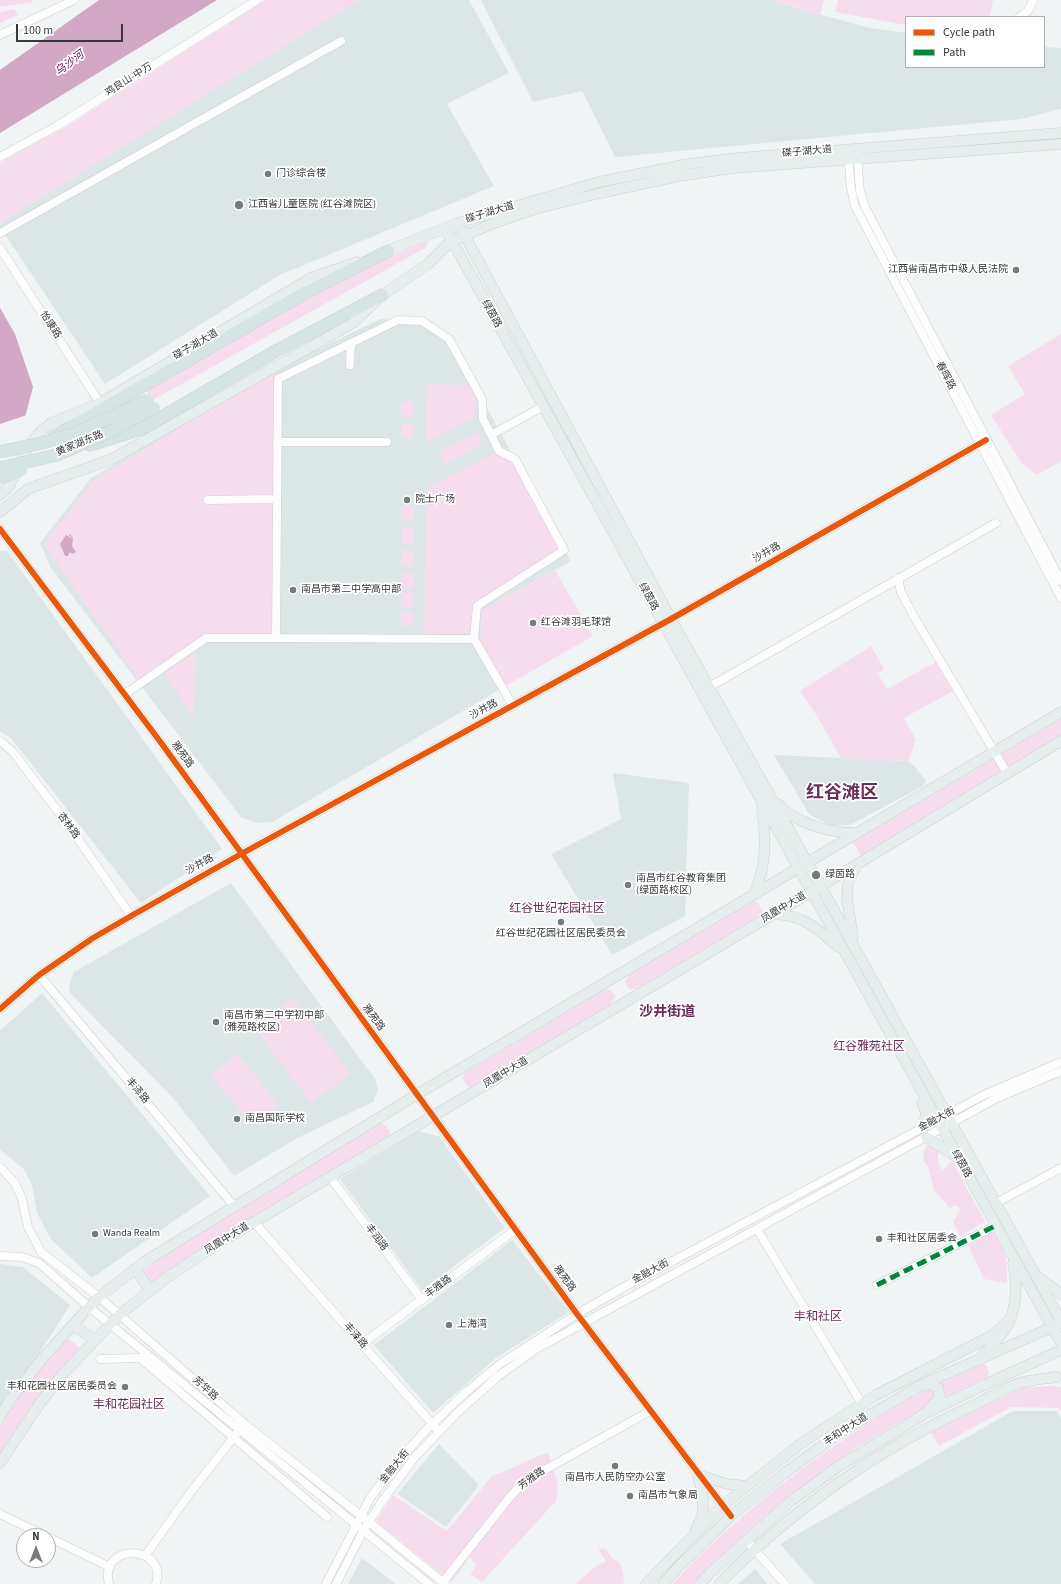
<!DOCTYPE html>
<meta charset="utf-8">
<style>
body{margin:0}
#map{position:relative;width:1061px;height:1584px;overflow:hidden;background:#f0f4f4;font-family:"Source Sans 3",sans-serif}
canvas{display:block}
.legend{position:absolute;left:905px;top:16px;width:140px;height:52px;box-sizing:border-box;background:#fff;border:1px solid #afb0b0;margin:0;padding:5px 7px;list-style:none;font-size:12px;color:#383a3a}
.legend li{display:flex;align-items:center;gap:8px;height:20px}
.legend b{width:20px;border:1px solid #afb0b0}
.north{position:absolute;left:16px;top:1528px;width:40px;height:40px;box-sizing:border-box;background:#fff;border:1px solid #afb0b0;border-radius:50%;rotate:0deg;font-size:11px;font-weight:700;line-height:16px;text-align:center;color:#383a3a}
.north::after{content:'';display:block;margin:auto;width:14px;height:18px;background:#787b7b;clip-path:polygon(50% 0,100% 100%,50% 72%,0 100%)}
.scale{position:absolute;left:16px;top:24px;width:107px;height:18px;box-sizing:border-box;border:2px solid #383a3a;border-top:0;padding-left:5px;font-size:12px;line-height:14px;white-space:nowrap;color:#383a3a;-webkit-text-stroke:3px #fff;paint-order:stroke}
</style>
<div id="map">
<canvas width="1061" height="1584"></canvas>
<ul class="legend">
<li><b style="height:5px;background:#e8590c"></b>Cycle path</li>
<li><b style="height:5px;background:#00873e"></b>Path</li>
</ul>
<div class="north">N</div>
<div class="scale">100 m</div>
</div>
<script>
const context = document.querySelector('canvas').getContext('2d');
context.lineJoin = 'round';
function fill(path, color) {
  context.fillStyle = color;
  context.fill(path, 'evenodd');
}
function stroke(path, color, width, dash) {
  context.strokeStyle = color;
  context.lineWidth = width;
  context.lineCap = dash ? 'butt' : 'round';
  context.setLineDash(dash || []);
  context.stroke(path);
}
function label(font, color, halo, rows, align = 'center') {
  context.font = font + ' "Source Sans 3","Noto Sans SC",sans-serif';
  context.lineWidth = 3.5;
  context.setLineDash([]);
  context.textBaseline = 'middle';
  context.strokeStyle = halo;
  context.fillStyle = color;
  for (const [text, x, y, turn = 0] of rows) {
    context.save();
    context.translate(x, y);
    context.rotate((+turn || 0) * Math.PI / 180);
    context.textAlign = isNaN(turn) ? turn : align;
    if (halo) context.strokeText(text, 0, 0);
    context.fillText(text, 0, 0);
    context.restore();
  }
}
fill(new Path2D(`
 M355 0H469L509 73 447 104 494 186 280 275 105 384 0 227V223Z
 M481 0H773L796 8 870 28 906 33V67H1044V47L1061 48V109L1021 119 615 157 582 91 533 102Z
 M380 319 422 321 449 339 571 561 482 610 504 687 272 822 257 823 241 817 51 568 40 543 91 478 267 374Z
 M0 551H7L222 849 141 903 10 737 0 732Z
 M774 755 908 761 915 767 926 781 923 786 850 825H831L821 821 809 814Z
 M613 773 689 783 685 916 612 955 551 854 621 819Z
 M231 883 375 1079 378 1089 373 1102 297 1138 234 1176 174 1099 69 992 70 982 74 972Z
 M42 993 210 1196 92 1278 51 1239 37 1213 32 1185 24 1169 0 1150V1031Z
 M418 1131 439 1136 505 1228 422 1290 340 1179Z
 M512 1240 569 1312 496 1358 433 1413 374 1345Z
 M0 1264 23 1267 70 1305 0 1415Z
 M1013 1411H1057L1061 1419V1584H815L780 1544Z
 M439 1444 479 1485 446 1527 397 1494Z
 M362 1558 396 1584H348Z
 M755 1569 767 1584H738Z`), '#dce6e6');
fill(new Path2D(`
 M0 0H32V2L0 7Z
 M266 0H359L0 223V163L64 128Z
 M773 0H824L820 15Z
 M838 0H993L990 17H906V25L835 12Z
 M14 9 18 15 4 21 0 24V12Z
 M425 242 428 243 425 248 153 400 145 389 346 275Z
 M1061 334V461L1037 475 1022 464 991 415 1025 394 1008 366Z
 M277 372 273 634 212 633 139 680 43 544 94 480 230 397Z
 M427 384 470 385 476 393V416L426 443Z
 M401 402H413V417H401Z
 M402 423H413V438H401Z
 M477 432 483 444 445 464 439 452Z
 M497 452 512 461 559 547 473 604 471 628 465 633 424 634 427 488Z
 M402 505H414L413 521 401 520Z
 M402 528H414V544L402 543Z
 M402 550 414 551 413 566 401 565Z
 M555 570 593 636 504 687 480 643 482 610Z
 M402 573 414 574 413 589 401 588Z
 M401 592H413V607H401Z
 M401 611H413L412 626H401Z
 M871 646 884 669 878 674 887 689 936 662 953 691 904 718 916 740 908 761 841 758 817 716 800 691Z
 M196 651 194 718 165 673Z
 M1061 719V736L861 856 853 842Z
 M754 901 757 902 763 911 762 915 636 989H629L625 982 630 974Z
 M604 990H611L615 997 610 1005 473 1087H468L462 1078 465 1073Z
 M293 998 350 1074 311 1103 254 1027Z
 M238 1054 278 1105 252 1126 211 1075Z
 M380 1123 384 1124 390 1131 389 1136 155 1283H150L143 1273V1271L174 1247Z
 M928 1144 938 1148V1163L943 1170 952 1161 985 1222 960 1236 953 1221 959 1213 960 1208 955 1205 950 1208 934 1190 928 1167 923 1160 924 1151Z
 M993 1231C1006 1254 1008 1257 1007 1283L984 1279 968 1245Z
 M68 1338 80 1348 35 1402 0 1454V1424L17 1398 44 1364Z
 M982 1364 986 1365 989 1374 987 1377C944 1398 902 1419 861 1445 828 1466 797 1491 767 1516 741 1538 716 1560 693 1584H673C701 1551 735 1523 768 1495 820 1454 874 1417 932 1386 948 1378 966 1371 982 1364Z
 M1050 1386 1061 1387V1411L1059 1408 1011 1407 939 1446 930 1431 1025 1387Z
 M548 1452 558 1485 556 1501 482 1582 470 1574 477 1565 469 1558 452 1582 376 1522 393 1495 447 1531 491 1477Z
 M598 1548 606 1549 612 1558 619 1562 623 1572 624 1584H575L596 1566 606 1562Z`), '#f6ddee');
fill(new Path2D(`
 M99 0H217L0 133V70Z
 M0 308 15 334 33 387 21 432 0 439Z
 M70 534 73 538 72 546 76 552 72 554 70 552 68 556H65L60 544 66 535 73 539 69 535Z`), '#d3a8c4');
fill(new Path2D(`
 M27 415 22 434 0 441V424Z`), '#f0f4f4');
const minor = new Path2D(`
 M1019 17 1028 11 1033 0
 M0 35 74 0
 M848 153 851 188 855 206 1061 598
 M857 155 860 191 865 207 1061 581
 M0 157 57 126 257 0
 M0 233 341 41
 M0 248 100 403
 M350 365 351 343
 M491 435 499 451 515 459 564 550 477 606 474 639 276 638 278 379 398 320 422 321 449 339 482 399 483 419 491 435 542 407
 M277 442H387
 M208 500 277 499
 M0 529 159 740 577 1314 731 1516
 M898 578 901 592 913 615 1007 773
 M474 639 513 706
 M709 687 996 523
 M125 694 206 638H276
 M0 741 13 752 72 830 131 916
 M39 975 235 1207
 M0 1009 39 975 93 938 131 916 241 854 671 619 986 440
 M0 1167 15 1183 22 1199 28 1227 41 1252 99 1297 246 1425 369 1522 445 1584
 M330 1177 422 1300
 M996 1203 1061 1168
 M254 1222 436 1428
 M757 1229 862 1404
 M0 1256 22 1257 39 1263 89 1307 429 1584
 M877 1285 995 1226
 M362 1344 515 1230
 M100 1359 140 1358 327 1517
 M0 1514 46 1536
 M48 1537 110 1567
 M746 1540 785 1584
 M145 1556 190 1493 237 1433
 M443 1582 509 1498 518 1488 541 1472 650 1411
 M109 1584C98 1542 168 1544 156 1584
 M326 1584 370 1498 394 1466 425 1431 465 1393 500 1364 577 1314 626 1286 984 1095 1061 1062
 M336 1584 363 1531 383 1500 414 1458 457 1413 497 1377 536 1349 997 1098 1061 1071`);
const major = new Path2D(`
 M458 223 676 628 825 894 1061 1321
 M445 228 1061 1343
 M382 253 458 223 599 182 688 164 738 158 1061 133
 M0 495 9 486 30 444 40 432 51 423 100 403 311 278 357 262
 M0 512 28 489 112 459 353 323 382 295 428 264 451 241 497 222 535 209 600 193 679 176 733 168 1061 144
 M776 803C783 808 789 814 796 818 814 828 837 833 856 833
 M754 894C767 865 766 839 762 808
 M773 914C803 915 817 928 838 947
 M853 937 847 899 848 883 857 864
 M922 1103 926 1112 924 1127
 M926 1137 956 1157
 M135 1269 150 1290
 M1040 1278 1061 1294
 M73 1325 95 1340
 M982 1356C989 1348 997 1341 1003 1332 1017 1314 1018 1284 1013 1263
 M924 1385 932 1384 938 1388 940 1397 930 1408
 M0 1416 12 1397 42 1359 89 1307 99 1297 144 1262 416 1095 1061 712
 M0 1463 40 1403 62 1375 119 1315 165 1279 222 1241 811 892 1061 741
 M696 1529 703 1514V1498L698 1475 727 1484 747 1486
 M646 1584 722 1506 803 1442 876 1395 993 1335 1011 1318
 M663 1584 679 1566 731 1516 782 1475 841 1432 921 1385 1057 1325
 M700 1584 710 1573 791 1501 839 1466 926 1413 997 1379 1061 1350
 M719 1584C791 1510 880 1448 974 1405 989 1398 1004 1388 1020 1383 1032 1379 1045 1379 1056 1377`);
const highway = new Path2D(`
 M54 437 303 294 388 251
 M90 445 141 429 276 351 382 295`);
stroke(minor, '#cdcfcf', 9);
stroke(major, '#ced0d0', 11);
stroke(highway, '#ced0d0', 13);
stroke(minor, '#fdfdfd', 8);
stroke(major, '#e7eeee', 10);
stroke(highway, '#d7e4e4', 12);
const highwayBridge = new Path2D(`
 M0 452 42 443 76 433 148 400
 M0 468 57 455 111 431 154 408
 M0 478 21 470`);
stroke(highwayBridge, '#ced0d0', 13, []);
stroke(highwayBridge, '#d7e4e4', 12);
stroke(new Path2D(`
 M877 1285 995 1226`), '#00873e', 5, [10, 5]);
stroke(new Path2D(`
 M0 529 159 740 577 1314 731 1516
 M0 1009 39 975 93 938 131 916 241 854 671 619 986 440`), '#e8590c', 6);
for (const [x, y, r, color] of [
 [268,174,4,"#787b7b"],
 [239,205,5,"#787b7b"],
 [1016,270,4,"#787b7b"],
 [407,500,4,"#787b7b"],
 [293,590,4,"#787b7b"],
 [533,623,4,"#787b7b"],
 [816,875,5,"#787b7b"],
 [628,885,4,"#787b7b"],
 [561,922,4,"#787b7b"],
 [216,1022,4,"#787b7b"],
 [237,1119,4,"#787b7b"],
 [95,1234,4,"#787b7b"],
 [879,1239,4,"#787b7b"],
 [449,1325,4,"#787b7b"],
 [125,1387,4,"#787b7b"],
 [615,1466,4,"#787b7b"],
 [630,1496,4,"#787b7b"]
]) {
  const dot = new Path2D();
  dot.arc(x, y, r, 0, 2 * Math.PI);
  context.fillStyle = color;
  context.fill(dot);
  stroke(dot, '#fff', 1.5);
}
label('10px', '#383a3a', '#fff', [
 ["鸡良山-中万",129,80,-32],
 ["碟子湖大道",807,152,-5],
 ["碟子湖大道",490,213,-17],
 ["绿茵路",491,314,61],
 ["怡康路",50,325,57],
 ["碟子湖大道",196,345,-30],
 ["春晖路",945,376,62],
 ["黄家湖东路",80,444,-23],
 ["沙井路",767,553,-30],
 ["绿茵路",648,597,61],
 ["沙井路",484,710,-29],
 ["雅苑路",182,755,54],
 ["杏林路",68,826,54],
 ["沙井路",200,865,-29],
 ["凤凰中大道",784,908,-31],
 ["雅苑路",373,1018,54],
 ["凤凰中大道",506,1073,-31],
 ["丰泽路",137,1091,50],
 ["金融大街",937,1120,-28],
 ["绿茵路",961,1164,61],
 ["丰润路",376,1238,53],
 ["凤凰中大道",227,1239,-32],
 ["金融大街",651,1272,-28],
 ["雅苑路",564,1279,54],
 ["丰雅路",439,1287,-37],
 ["丰泽路",355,1336,49],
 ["芳华路",205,1389,41],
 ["丰和中大道",846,1430,-33],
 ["金融大街",395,1467,-51],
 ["芳雅路",532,1479,-35]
]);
label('10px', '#383a3a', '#fff', [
 ["门诊综合楼",276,174],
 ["江西省儿童医院 (红谷滩院区)",248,205],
 ["江西省南昌市中级人民法院",1008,270,"right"],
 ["院士广场",415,500],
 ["南昌市第二中学高中部",301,590],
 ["红谷滩羽毛球馆",541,623],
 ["绿茵路",825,875],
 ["南昌市红谷教育集团",636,879],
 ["(绿茵路校区)",636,891],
 ["红谷世纪花园社区居民委员会",561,934,"center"],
 ["南昌市第二中学初中部",224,1016],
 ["(雅苑路校区)",224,1028],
 ["南昌国际学校",245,1119],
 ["Wanda Realm",103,1234],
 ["丰和社区居委会",887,1239],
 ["上海湾",457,1325],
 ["丰和花园社区居民委员会",117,1387,"right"],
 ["南昌市人民防空办公室",615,1478,"center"],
 ["南昌市气象局",638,1496]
], 'left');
label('italic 11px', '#5c1349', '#fff', [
 ["乌沙河",70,64,-37]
]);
label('12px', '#692e57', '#fff', [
 ["红谷世纪花园社区",557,909],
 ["红谷雅苑社区",869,1047],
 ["丰和社区",818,1317],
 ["丰和花园社区",129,1405]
]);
label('bold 14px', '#692e57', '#fff', [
 ["沙井街道",667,1013]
]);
label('bold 18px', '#692e57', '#fff', [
 ["红谷滩区",842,794]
]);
</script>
